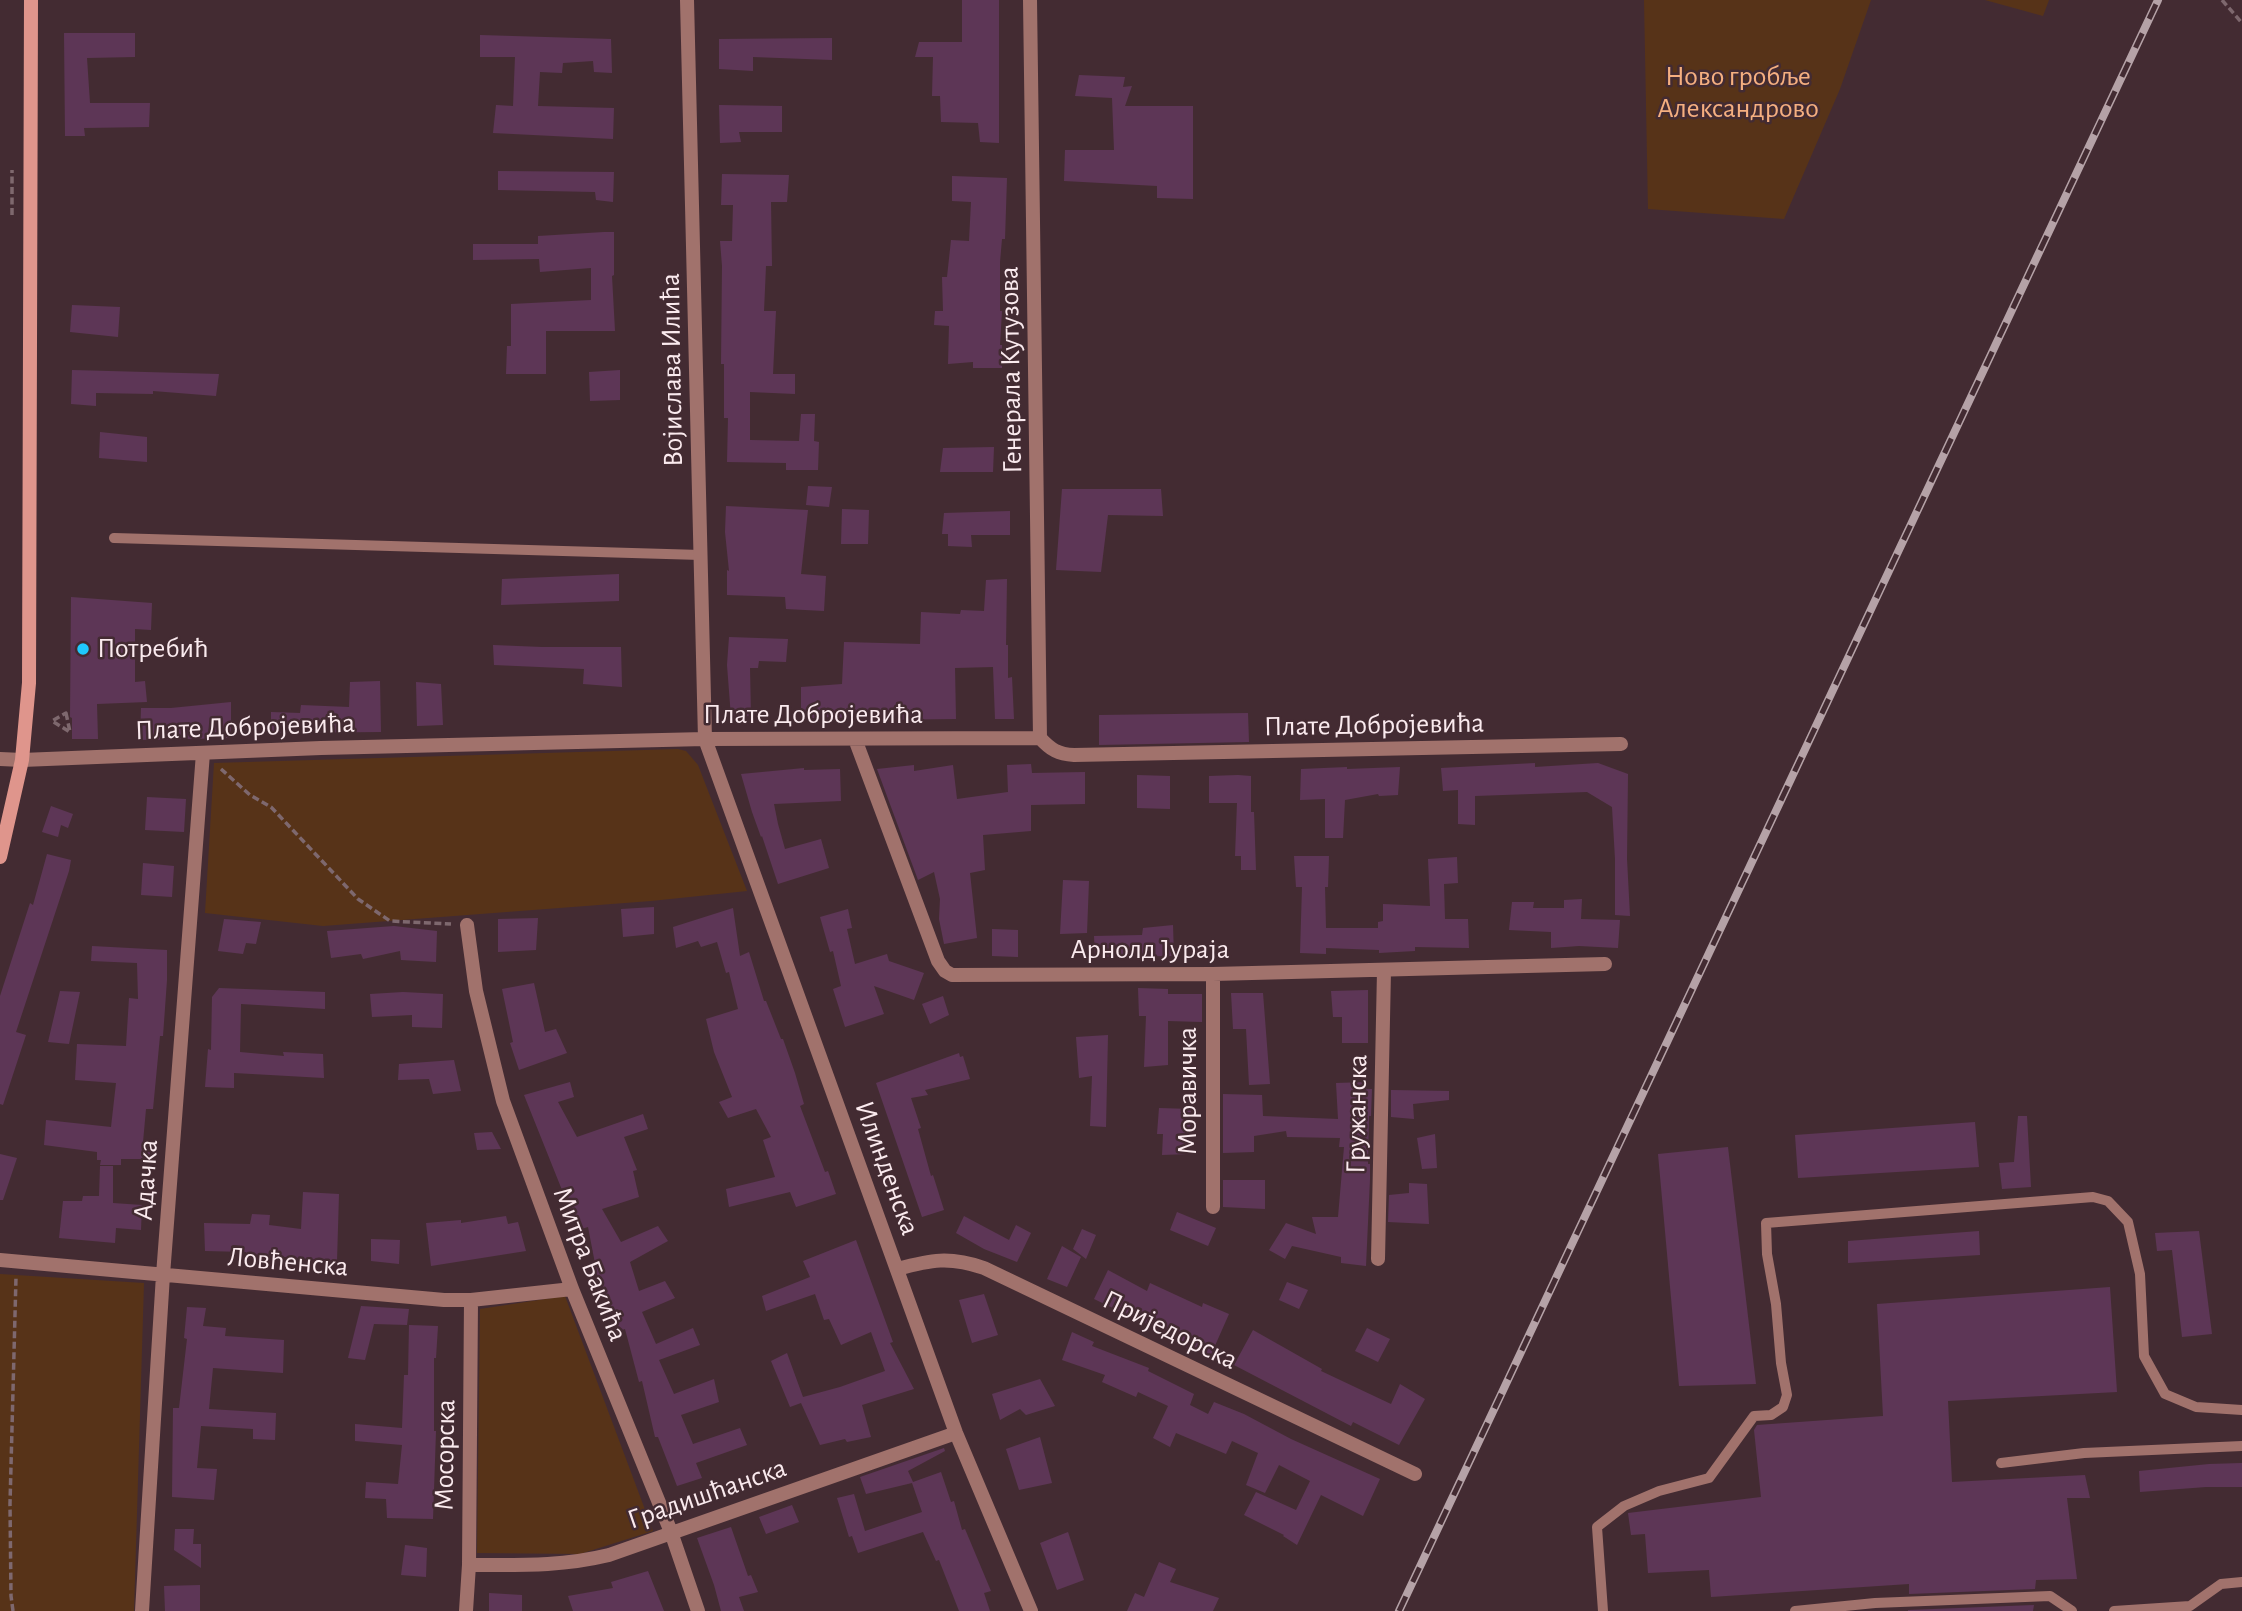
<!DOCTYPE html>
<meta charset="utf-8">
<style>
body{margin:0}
canvas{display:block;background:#432b32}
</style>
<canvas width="2242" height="1611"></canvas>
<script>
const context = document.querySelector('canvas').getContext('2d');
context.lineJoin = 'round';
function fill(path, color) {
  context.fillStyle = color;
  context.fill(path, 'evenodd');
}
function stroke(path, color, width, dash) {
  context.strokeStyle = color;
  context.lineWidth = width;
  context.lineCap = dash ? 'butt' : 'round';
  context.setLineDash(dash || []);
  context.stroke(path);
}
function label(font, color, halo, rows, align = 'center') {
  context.font = font + ' "Alegreya Sans",sans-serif';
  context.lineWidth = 5;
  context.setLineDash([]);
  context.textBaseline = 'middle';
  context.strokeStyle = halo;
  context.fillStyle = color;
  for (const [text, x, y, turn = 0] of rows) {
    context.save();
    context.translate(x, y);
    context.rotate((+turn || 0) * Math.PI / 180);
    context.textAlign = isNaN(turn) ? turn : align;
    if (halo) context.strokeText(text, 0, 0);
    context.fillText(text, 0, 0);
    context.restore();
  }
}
fill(new Path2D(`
 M1644 0H1871L1840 89 1784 219 1648 209Z
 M1985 0H2049L2043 16Z
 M678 749 686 751 698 765 747 891 651 901 323 926 205 913 214 763Z
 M0 1274 144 1283 134 1611H0Z
 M565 1296 653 1531 580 1554 477 1553 480 1309Z`), '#573318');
fill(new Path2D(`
 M962 0H999V143L980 142 978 123 941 122 940 96H932L933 57H915L919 42H962Z
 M64 33H135V57L87 58 90 103H150L149 127 84 128 85 136H65Z
 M480 35 611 39 612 73 594 72 593 61 563 63 562 73 540 72 538 106 614 108 613 139 493 133 496 105 513 106 515 57H480Z
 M832 38V60L753 57V71L719 69V39Z
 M1079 75 1125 77 1123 87 1132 86 1125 106H1193V199L1157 198V186L1064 181 1065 150H1114L1112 98 1075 96Z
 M719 105 782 106V132H739L741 142 720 143Z
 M498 171 614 172 613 202 596 200 595 192 498 190Z
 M722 174 789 175 787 202H771L772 266H766L764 311H776L773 374H795V394L750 392V440L799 441 801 414H815L814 441 819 442 818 470H786V463L727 462 728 418H724V364H721L722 266 720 241H732L733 205H721Z
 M952 176 1007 178 1005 239H1002L1000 262V311H1002L1000 345H1002V368H973V362L948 364 949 326 934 325 935 311H943L942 277H947L951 240 969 241 971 202 952 201Z
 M604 232H614V275L612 276 615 331H546V374H506L507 346H511V304L591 300V268L540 272 539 259 473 260V244H538V236Z
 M72 305 120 307 118 337 70 332Z
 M72 370 219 374 216 396 153 391V394L96 393V406L71 404Z
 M620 370V400L590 401 589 372Z
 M100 432 147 437V462L99 458Z
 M994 447 993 472H940L943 448Z
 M808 486 832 487 829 507 806 505Z
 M1062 489H1161L1163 516 1108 515 1101 572 1056 570Z
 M726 506 808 510 801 574 826 576 824 611 786 609 785 597 727 595V570L729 571 725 532Z
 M842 509 869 510 868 544H841Z
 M1010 511V535H971L972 547 948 546V534H942L944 513Z
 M619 574V601L501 605 502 579Z
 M1007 579 1006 645H1008V678L1012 677 1014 719H995L993 667 955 668 956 719 873 720 831 717 801 719V687L842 684 844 642 920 644 921 612 960 614 961 610 984 611 986 580Z
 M71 597 152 603 151 630 135 629V682L145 681 147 702 97 704 98 739H72V718L70 717Z
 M729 637 788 639 786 662 759 661 758 668H750L751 716 731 717 727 665Z
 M493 645 542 647H621L622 687 583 684 584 669 494 665Z
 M380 681 381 732 271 733V712L300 713 301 705 349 707 350 682Z
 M416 682 441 684 443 725 417 726Z
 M231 702V738L140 740 141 708H171Z
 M1248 713 1249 742 1099 745V715Z
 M1535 763V767L1598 763 1628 774 1627 859 1630 916 1615 915V859L1612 807 1587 792 1475 796V825L1458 824V790L1443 791 1441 768Z
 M1031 764 1032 773 1085 772V804L1031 805V831L983 835 985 870 970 873 977 938 944 944 939 919 940 899 934 872 918 880 877 769 914 765V771L953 765 957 799 1008 792 1007 765Z
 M1347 767V769L1400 767 1398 795 1379 796 1378 794 1345 800 1343 838H1325V799L1300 800 1301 769Z
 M804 768V770L840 769 841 801 774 804 778 824 785 849 821 839 829 868 778 884 762 836 761 837 752 812 741 774Z
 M1137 775 1170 776V809L1137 808Z
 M1238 775 1251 776V812H1254L1256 870H1241V856H1235L1237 803H1209V776Z
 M147 797 186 799 184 832 145 830Z
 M51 806 73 814 68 828 61 825 58 837 42 832Z
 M47 854 71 860 69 871 16 1032 26 1035 3 1105 0 1104V996L30 903 33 905Z
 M1294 856H1329L1328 887H1325L1326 928H1378V922L1383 921V904L1430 906 1428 859 1457 857 1458 883 1444 884 1445 919H1468L1469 948 1415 947V951L1379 953V950L1326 948V954L1300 953 1302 887H1296Z
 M143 863 174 866 172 897 141 895Z
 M1063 880 1089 881 1087 933 1060 934Z
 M1582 899 1581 919 1620 920 1618 948 1579 946 1551 948V932L1509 930 1512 902H1534L1533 908H1564V900Z
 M654 907V934L623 937 621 909Z
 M733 908 740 956 749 952 764 1001H766L781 1039H783L795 1073 804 1104 800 1106 825 1172 828 1171 836 1194 796 1207 790 1192 729 1207 726 1189 775 1177 763 1140 771 1137 756 1109 728 1118 719 1102 732 1097 714 1052 706 1019 738 1009 729 972 726 973 717 942 701 947 698 941 676 948 673 927Z
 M848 909 852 928 847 929 855 964 887 954 889 961 924 973 914 1000 874 986 884 1014 845 1027 833 989 841 986 833 951 830 952 820 917Z
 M538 918 536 950 498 952V919Z
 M224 919 261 922 256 944 246 943 243 954 218 951Z
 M1173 925 1174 956 1095 957 1094 936 1142 935 1143 928Z
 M394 926 437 931 436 962 401 960 400 951 363 959 361 954 331 958 327 931Z
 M992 929 1018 930V957L992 956Z
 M92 946 167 950V980L163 1036H160L153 1109H146L143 1142H150V1159H121V1165H100L101 1160H97V1152L44 1145 46 1120 111 1127 116 1083 75 1080 77 1044 126 1046 129 998 138 999 137 963 91 961Z
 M534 983 545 1032 556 1029 567 1053 519 1070 510 1043 513 1042 502 989Z
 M219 988 325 992V1009L241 1004 240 1052 284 1056 283 1052 323 1054 324 1078 234 1073V1088L205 1087 208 1049 211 1050 212 997Z
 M1138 988 1168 989V994H1202V1022L1168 1021V1065L1144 1067 1146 1016H1139Z
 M1368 990V1043H1342V1017H1333L1331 991Z
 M60 991 80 992 69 1044 48 1042Z
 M403 992 443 994 442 1028 412 1027V1015L372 1017 370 994Z
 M1231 993H1263L1270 1084 1249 1085 1246 1029H1233Z
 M943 996 949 1015 930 1024 922 1004Z
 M1108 1035 1106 1127 1090 1126 1092 1076 1079 1078 1076 1037Z
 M959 1053 960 1057 963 1056 970 1079 925 1090 928 1095 911 1098 921 1128 918 1129 931 1176 933 1175 944 1210 922 1217 876 1083Z
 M454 1060 461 1091 433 1094 429 1079 398 1080 399 1064Z
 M570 1082 574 1097 558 1102 577 1137 643 1114 648 1129 624 1137 637 1170 633 1171 639 1197 602 1209 621 1242 658 1226 668 1241 630 1262 639 1291 665 1281 675 1298 642 1312 656 1344 693 1328 700 1345 659 1360 674 1394 714 1379 719 1402 681 1415 693 1444 740 1428 747 1445 696 1463 702 1478 677 1486 658 1437H655L642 1381 639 1382 625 1329 619 1331 598 1279 588 1227 578 1230 524 1095Z
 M1367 1082V1089H1372L1371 1116H1369L1368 1164H1370V1179L1366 1266 1341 1263V1257L1292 1246 1285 1259 1269 1250 1286 1223 1316 1234 1312 1217H1338L1344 1147H1339L1340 1138 1287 1137 1286 1131 1254 1136V1152L1223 1153V1094L1262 1095 1263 1116 1338 1119 1336 1083Z
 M1391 1090 1449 1091V1100L1413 1104 1414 1119 1391 1117Z
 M1159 1108 1191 1109 1189 1154 1162 1155 1163 1134H1157Z
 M2018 1116H2027L2031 1187 2002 1189 1999 1163 2014 1162Z
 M1975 1122 1979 1167 1798 1178 1795 1135Z
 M492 1132 501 1149 477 1150 474 1133Z
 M1435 1134 1437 1168 1422 1169 1417 1138Z
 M1728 1147 1756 1384 1679 1386 1658 1154Z
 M0 1154 17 1158 3 1200H0Z
 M100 1166H113V1203L142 1205 141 1230 116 1228 115 1243 59 1238 63 1201H82L83 1196H99Z
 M1223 1180H1265V1209L1223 1207Z
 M1409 1183 1427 1184 1429 1224 1388 1222 1389 1195 1409 1193Z
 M303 1192 339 1194 337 1261 246 1254V1252L205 1251 204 1223 250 1224 252 1214 270 1215 269 1225 301 1229Z
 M1177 1212 1216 1228 1208 1246 1170 1230Z
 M506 1216 508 1224 518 1222 526 1251 431 1266 426 1223 461 1220V1223Z
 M964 1216 1009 1240 1016 1225 1031 1233 1017 1262 984 1249 956 1233Z
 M1082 1229 1096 1235 1086 1259 1073 1249Z
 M1979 1231 1980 1255 1848 1263V1241Z
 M2199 1231 2212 1334 2182 1337 2172 1250 2157 1251 2155 1233Z
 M371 1239 400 1240 399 1264 371 1261Z
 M856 1240 893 1342 890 1343 914 1389 862 1405 871 1437 847 1442 845 1439 820 1445 801 1403 790 1407 771 1361 787 1353 803 1397 840 1387 885 1371 871 1332 841 1345 829 1319 824 1320 815 1294 766 1311 762 1296 810 1277 803 1261Z
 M1062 1246 1081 1257 1067 1287 1047 1279Z
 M1108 1270 1147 1291 1150 1283 1202 1307 1203 1303 1229 1314 1210 1357 1185 1347 1186 1343 1094 1299Z
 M1287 1282 1308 1290 1299 1309 1279 1300Z
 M2110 1287 2117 1392 1948 1401 1952 1482 2085 1475 2090 1498H2067L2077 1579 2036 1580 2035 1589 1909 1594V1584L1711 1597 1709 1570 1648 1573 1645 1534 1631 1535 1628 1513 1761 1497 1754 1430 1757 1425 1883 1416 1877 1304Z
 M984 1294 998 1335 972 1343 959 1300Z
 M361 1306 409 1309 407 1325 374 1324 365 1360 348 1358Z
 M187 1307 206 1308 203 1326 226 1328 225 1336 284 1340 283 1373 213 1368 209 1409 276 1413 275 1440 253 1439V1429L201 1426 197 1468 217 1469 214 1500 172 1497 173 1408H179L187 1339 184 1338Z
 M409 1325 438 1326 436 1358H434V1431H436L433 1519 387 1518 386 1499 365 1498 366 1482 398 1484 402 1445 355 1441V1424L402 1428 404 1375H408Z
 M1367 1328 1390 1339 1378 1362 1355 1351Z
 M1253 1330 1322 1369 1321 1371 1391 1404 1400 1384 1425 1399 1399 1445 1353 1422 1351 1426 1234 1365Z
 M1072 1332 1094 1342 1092 1346 1149 1368 1148 1371 1194 1394 1190 1405 1208 1414 1214 1402 1244 1414 1291 1439 1380 1479 1363 1516 1321 1495 1297 1545 1283 1536 1284 1535 1244 1515 1256 1492 1296 1510 1310 1481 1279 1465 1265 1493 1246 1485 1258 1453 1232 1441 1226 1454 1176 1433 1170 1447 1153 1438 1168 1406 1138 1392 1136 1397 1102 1382 1105 1375 1062 1360Z
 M1040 1379 1055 1406 1026 1415 1020 1409 1000 1420 992 1394Z
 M1040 1437 1052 1483 1019 1490 1006 1449Z
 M944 1448 945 1451 908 1471 913 1482 941 1472 951 1502 954 1501 962 1530 965 1529 991 1591 984 1593 990 1611H959L939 1560 936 1561 923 1532 858 1553 852 1536 849 1537 837 1498 854 1494 865 1531 922 1512 912 1483 866 1494 860 1477Z
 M2242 1463V1487H2206L2140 1492 2139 1471 2209 1464Z
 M792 1505 799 1522 766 1534 759 1517Z
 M731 1527 748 1576 751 1575 758 1592 739 1597 744 1611H721L714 1585 697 1538Z
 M175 1529H194L193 1544H201V1568L174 1550Z
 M1068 1532 1084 1580 1057 1590 1040 1543Z
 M405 1545 427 1548 426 1577 401 1575Z
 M1159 1562 1176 1569 1170 1582 1219 1598 1213 1611H1127L1135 1593 1144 1597Z
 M648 1571 664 1611H573L568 1596 613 1588 611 1582Z
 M200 1585V1611H165L164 1586Z
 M489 1593 522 1595V1611H489Z
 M2034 1605 2033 1611H1908V1610Z`), '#5d3656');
stroke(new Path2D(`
 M2222 0 2242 23
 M12 215V170
 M66 713 70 732 52 721Z
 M221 769 250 795 271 807 358 899 390 921 451 924
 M13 1611 11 1596 10 1504 16 1277`), '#7e686e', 3.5, [7, 3.5]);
stroke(new Path2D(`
 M114 538 701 555
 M2001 1463 2084 1453 2242 1446
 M1603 1611 1597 1527 1624 1506 1659 1491 1709 1478 1754 1416 1771 1415 1783 1407 1787 1395 1781 1363 1776 1304 1767 1254 1766 1223 2093 1197 2108 1201 2128 1222 2140 1274 2144 1356 2165 1394 2196 1407 2242 1410
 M1795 1611 1875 1603 2050 1596 2072 1611
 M2114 1611 2190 1606 2221 1584 2242 1582`), '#a1726c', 10);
stroke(new Path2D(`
 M687 0 705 739 956 1433 1031 1611
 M1030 0 1040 738
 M855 739 938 961 945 971 952 975 1213 974 1605 964
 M0 759 22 760 321 748 705 739 1040 738C1051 750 1058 754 1074 755L1621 744
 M467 925 476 991 503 1101 572 1289 671 1532 698 1611
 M1213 974V1207
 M1378 1259 1384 971
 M0 1260 444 1300H471L572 1289
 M897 1269C931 1260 949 1256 984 1268L1415 1474
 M469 1565C519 1565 559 1567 609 1555L956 1433
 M142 1611 163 1275 203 753
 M466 1611 469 1565 471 1300`), '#a1726c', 14);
stroke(new Path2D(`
 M0 857 22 760 29 683 31 0`), '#df958c', 14);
const rail = new Path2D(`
 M1399 1611 2158 0`);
stroke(rail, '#b5a2a7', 8);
stroke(rail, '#432b32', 5, [16]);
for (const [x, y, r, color] of [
 [83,649,7,"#1fc9fd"]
]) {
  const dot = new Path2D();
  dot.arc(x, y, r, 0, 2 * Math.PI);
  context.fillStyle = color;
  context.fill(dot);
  stroke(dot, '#432b32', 2.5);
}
label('28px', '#f5af80', '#432b32', [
 ["Ново гробље",1738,77],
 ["Александрово",1738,109]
]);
label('28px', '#faeaee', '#432b32', [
 ["Војислава Илића",672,370,-91],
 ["Генерала Кутузова",1011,370,-91],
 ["Плате Добројевића",813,715],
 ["Плате Добројевића",1374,725,-1],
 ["Плате Добројевића",245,727,-2],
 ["Арнолд Јураја",1150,950],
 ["Моравичка",1188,1091,-90],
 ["Гружанска",1357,1114,-89],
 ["Илинденска",887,1168,70],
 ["Адачка",146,1180,-86],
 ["Ловћенска",288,1262,5],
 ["Митра Бакића",590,1264,69],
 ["Приједорска",1170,1330,26],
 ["Мосорска",445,1455,-89],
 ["Градишћанска",707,1494,-19]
]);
label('28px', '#faeaee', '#432b32', [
 ["Потребић",97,649]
], 'left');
</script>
